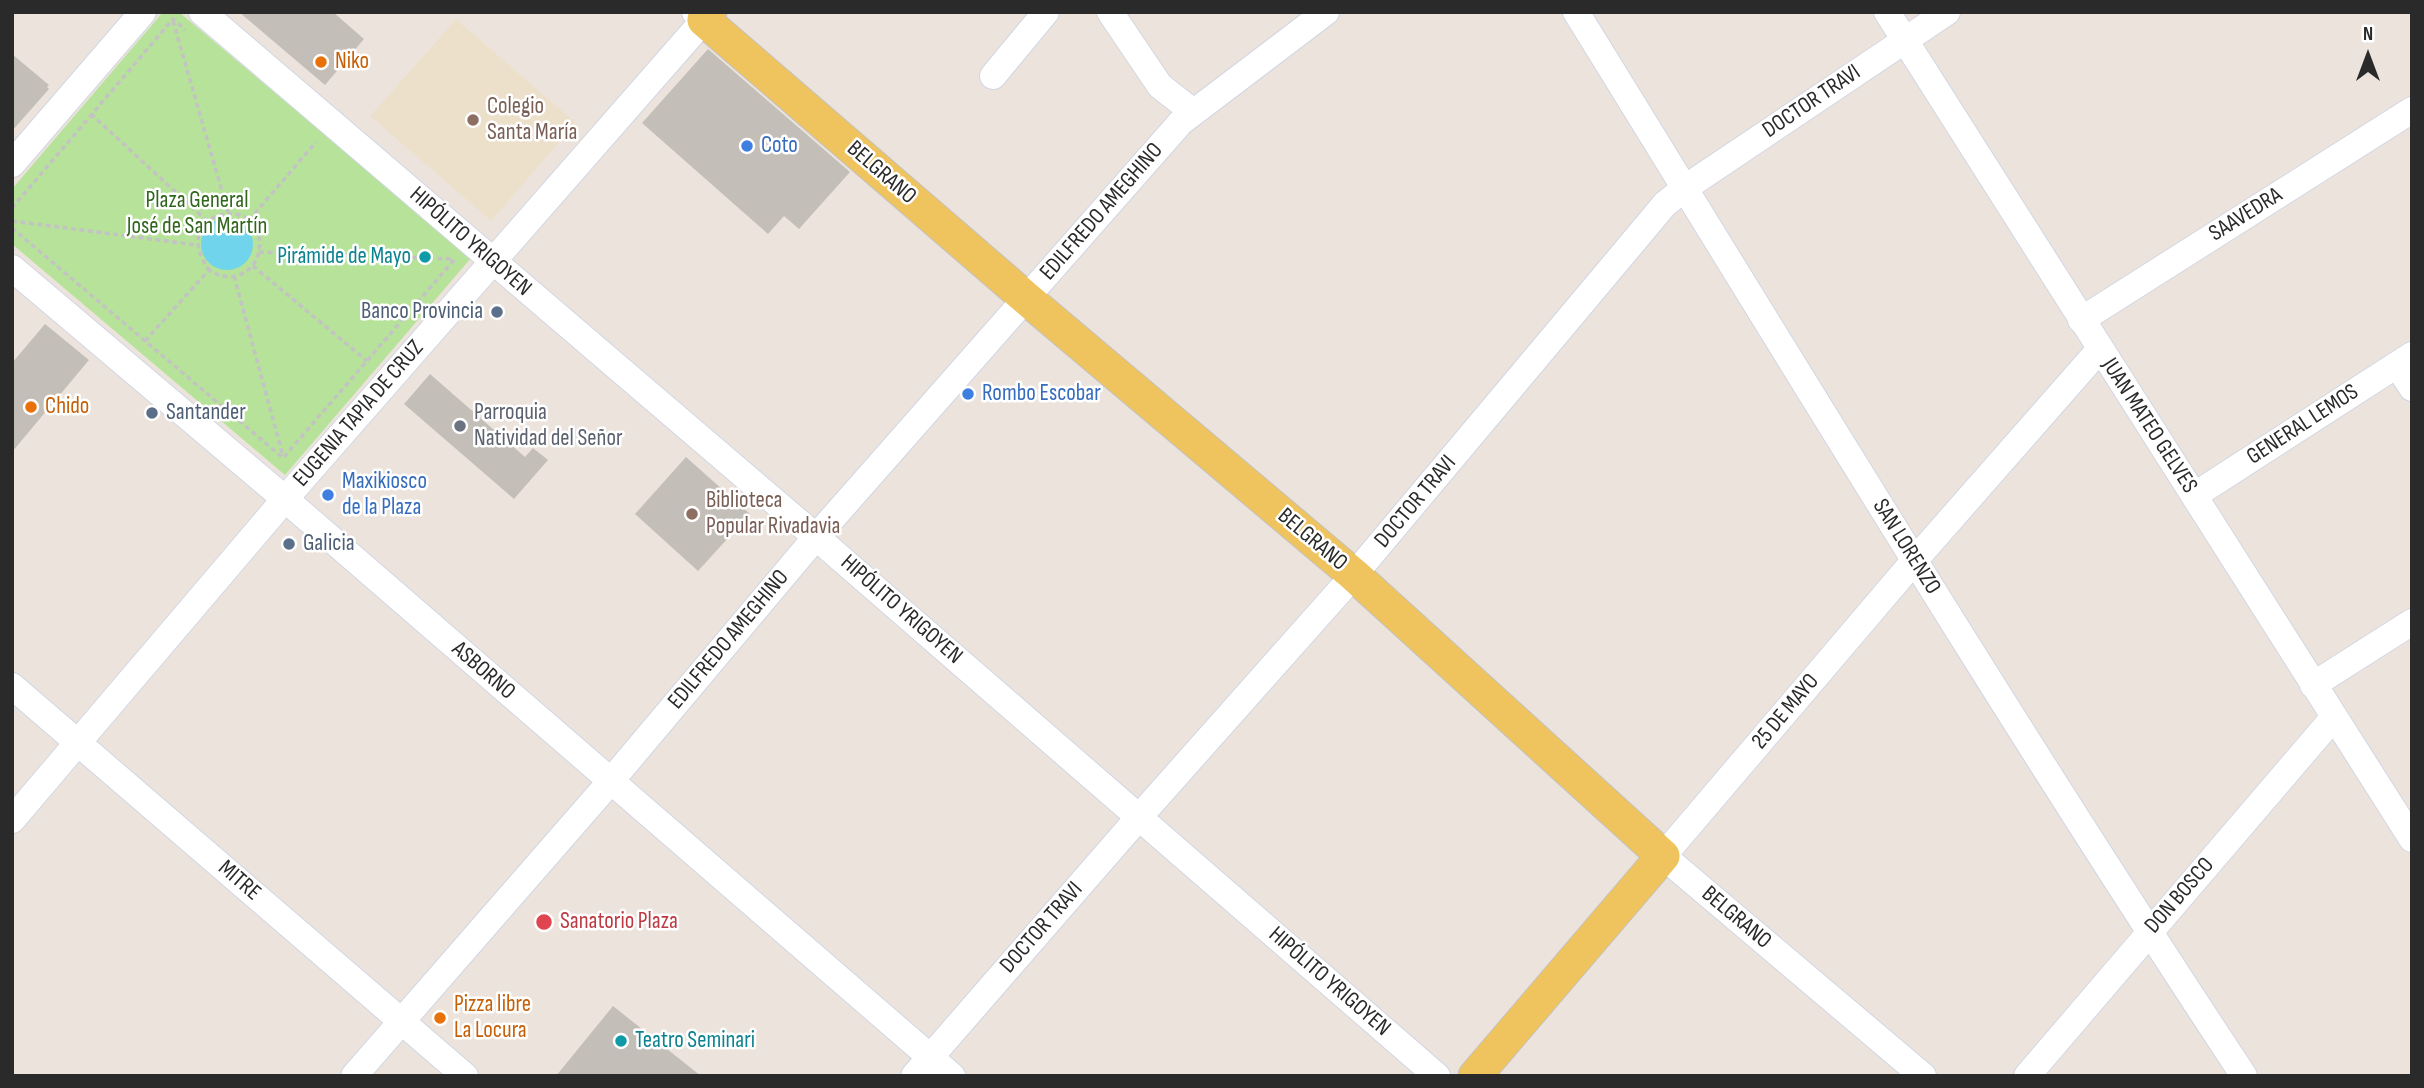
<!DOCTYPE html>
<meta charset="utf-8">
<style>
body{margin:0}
#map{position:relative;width:2424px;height:1088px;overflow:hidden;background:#ece4dc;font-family:"Sofia Sans Condensed",sans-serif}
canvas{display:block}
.frame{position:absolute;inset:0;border:14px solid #2a2a2a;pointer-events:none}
.north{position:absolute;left:2333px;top:21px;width:70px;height:70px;-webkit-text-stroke:5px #fff;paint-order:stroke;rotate:0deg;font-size:19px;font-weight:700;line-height:28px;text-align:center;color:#2a2a2a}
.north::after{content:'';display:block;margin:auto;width:24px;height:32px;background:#2a2a2a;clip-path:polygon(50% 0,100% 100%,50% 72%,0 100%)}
</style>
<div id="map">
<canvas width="2424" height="1088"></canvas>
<div class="frame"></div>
<div class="north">N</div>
</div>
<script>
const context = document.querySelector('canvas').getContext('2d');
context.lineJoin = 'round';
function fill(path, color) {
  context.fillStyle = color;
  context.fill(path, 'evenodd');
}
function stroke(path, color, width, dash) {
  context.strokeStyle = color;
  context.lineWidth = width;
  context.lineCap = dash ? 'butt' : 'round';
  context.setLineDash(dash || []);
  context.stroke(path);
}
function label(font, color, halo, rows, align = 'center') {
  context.font = font + ' "Sofia Sans Condensed",sans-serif';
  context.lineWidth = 5;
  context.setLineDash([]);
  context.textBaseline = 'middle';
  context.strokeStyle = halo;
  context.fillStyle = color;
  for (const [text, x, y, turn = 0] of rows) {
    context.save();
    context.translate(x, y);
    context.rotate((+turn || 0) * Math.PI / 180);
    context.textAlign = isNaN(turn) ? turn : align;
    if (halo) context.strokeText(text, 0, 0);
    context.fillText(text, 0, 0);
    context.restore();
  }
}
fill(new Path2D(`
 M456 19 576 123 491 221 370 116Z`), '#ede0cb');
fill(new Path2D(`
 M163 12H179L471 258 285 475 12 244V189Z`), '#b6e299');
fill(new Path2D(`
 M201 244a26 26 0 1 1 52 0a26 26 0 1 1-52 0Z`), '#70d4ed');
fill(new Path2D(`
 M239 12H333L364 39 325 85Z
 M708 49 850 172 799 229 784 216 768 234 642 123Z
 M12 54 49 85 47 87 49 89 12 131Z
 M45 324 89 360 12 452V363Z
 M430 374 525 457 533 448 548 460 514 499 404 404Z
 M686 457 750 514 698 571 635 514Z
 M613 1006 701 1076H556Z`), '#c4beb9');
const minor = new Path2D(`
 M202 12 816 537 1437 1076
 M1110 12 1160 86 1192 111
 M1576 12C1796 368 2013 727 2244 1076
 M1887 12 2412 839
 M993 76 1046 12
 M12 164 143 12
 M12 268 285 499 952 1076
 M2081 320 2412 110
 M2397 365 2412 388
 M2195 495 2412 355
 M2313 685 2412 622
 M12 686 465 1076
 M12 820 285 499 704 20 695 12
 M354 1076 610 782 816 537 1181 122 1326 12
 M914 1076 1140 816 1354 575 1665 204 1685 188 1947 12
 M1923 1076 1663 856 1914 561 2100 349
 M2027 1076 2334 717`);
const major = new Path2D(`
 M710 12 704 20 1027 299 1354 575 1663 856 1475 1076`);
stroke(minor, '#d1d6e3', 28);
stroke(major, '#c3c3c3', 35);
stroke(new Path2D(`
 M173 21 228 212
 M91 114 207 221
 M12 208 173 19 185 30
 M249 220 316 142
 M12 221 197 245
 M12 228 283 458 454 260 452 258
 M259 252 452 259
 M253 266 367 361
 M234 276 283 456
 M145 341 209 270C213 272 219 276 223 276 240 280 257 267 259 251 268 190 165 209 209 270`), '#c3c3c3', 3.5, [5, 3.5]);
stroke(minor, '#fff', 26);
stroke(major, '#efc45e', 33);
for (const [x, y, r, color] of [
 [321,62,7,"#e8710a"],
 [473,120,7,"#8d6e63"],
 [747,146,7,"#3f7fe0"],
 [425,257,7,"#0f9aa8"],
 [497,312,7,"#5c6f8a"],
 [968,394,7,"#3f7fe0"],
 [31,407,7,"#e8710a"],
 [152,413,7,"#5c6f8a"],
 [460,426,7,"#6b7280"],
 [328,495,7,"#3f7fe0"],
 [692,514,7,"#8d6e63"],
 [289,544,7,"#5c6f8a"],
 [544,922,9,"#e0444e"],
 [440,1018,7,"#e8710a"],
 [621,1041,7,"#0f9aa8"]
]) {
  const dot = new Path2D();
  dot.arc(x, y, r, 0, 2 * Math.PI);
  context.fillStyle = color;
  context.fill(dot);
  stroke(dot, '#fff', 2.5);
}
label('23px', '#c56008', '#fff', [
 ["Niko",335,62],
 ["Chido",45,407],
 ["Pizza libre",454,1005],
 ["La Locura",454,1031]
], 'left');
label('23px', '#2a2a2a', '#fff', [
 ["DOCTOR TRAVI",1812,102,-34],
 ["BELGRANO",881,173,41],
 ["EDILFREDO AMEGHINO",1102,212,-49],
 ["SAAVEDRA",2246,215,-32],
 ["HIPÓLITO YRIGOYEN",470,242,41],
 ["EUGENIA TAPIA DE CRUZ",359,414,-49],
 ["GENERAL LEMOS",2303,425,-33],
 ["JUAN MATEO GELVES",2149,426,57],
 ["DOCTOR TRAVI",1416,502,-50],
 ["BELGRANO",1312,540,40],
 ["SAN LORENZO",1906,547,58],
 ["HIPÓLITO YRIGOYEN",901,610,41],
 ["EDILFREDO AMEGHINO",729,640,-50],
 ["ASBORNO",483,671,41],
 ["25 DE MAYO",1786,712,-50],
 ["MITRE",239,881,41],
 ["DON BOSCO",2180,896,-49],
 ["BELGRANO",1736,918,40],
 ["DOCTOR TRAVI",1042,928,-49],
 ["HIPÓLITO YRIGOYEN",1329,982,41]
]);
label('23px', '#785e54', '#fff', [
 ["Colegio",487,107],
 ["Santa María",487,133],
 ["Biblioteca",706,501],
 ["Popular Rivadavia",706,527]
], 'left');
label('23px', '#366cbe', '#fff', [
 ["Coto",761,146],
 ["Rombo Escobar",982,394],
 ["Maxikiosco",342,482],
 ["de la Plaza",342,508]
], 'left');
label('23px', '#2f661b', '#fff', [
 ["Plaza General",197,201],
 ["José de San Martín",197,227]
]);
label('23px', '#0d838f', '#fff', [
 ["Pirámide de Mayo",411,257],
 ["Teatro Seminari",635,1041,"left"]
], 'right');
label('23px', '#4e5e75', '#fff', [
 ["Banco Provincia",483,312,"right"],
 ["Santander",166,413],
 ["Galicia",303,544]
], 'left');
label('23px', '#5b616d', '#fff', [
 ["Parroquia",474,413],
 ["Natividad del Señor",474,439]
], 'left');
label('23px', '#be3a42', '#fff', [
 ["Sanatorio Plaza",560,922]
], 'left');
</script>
